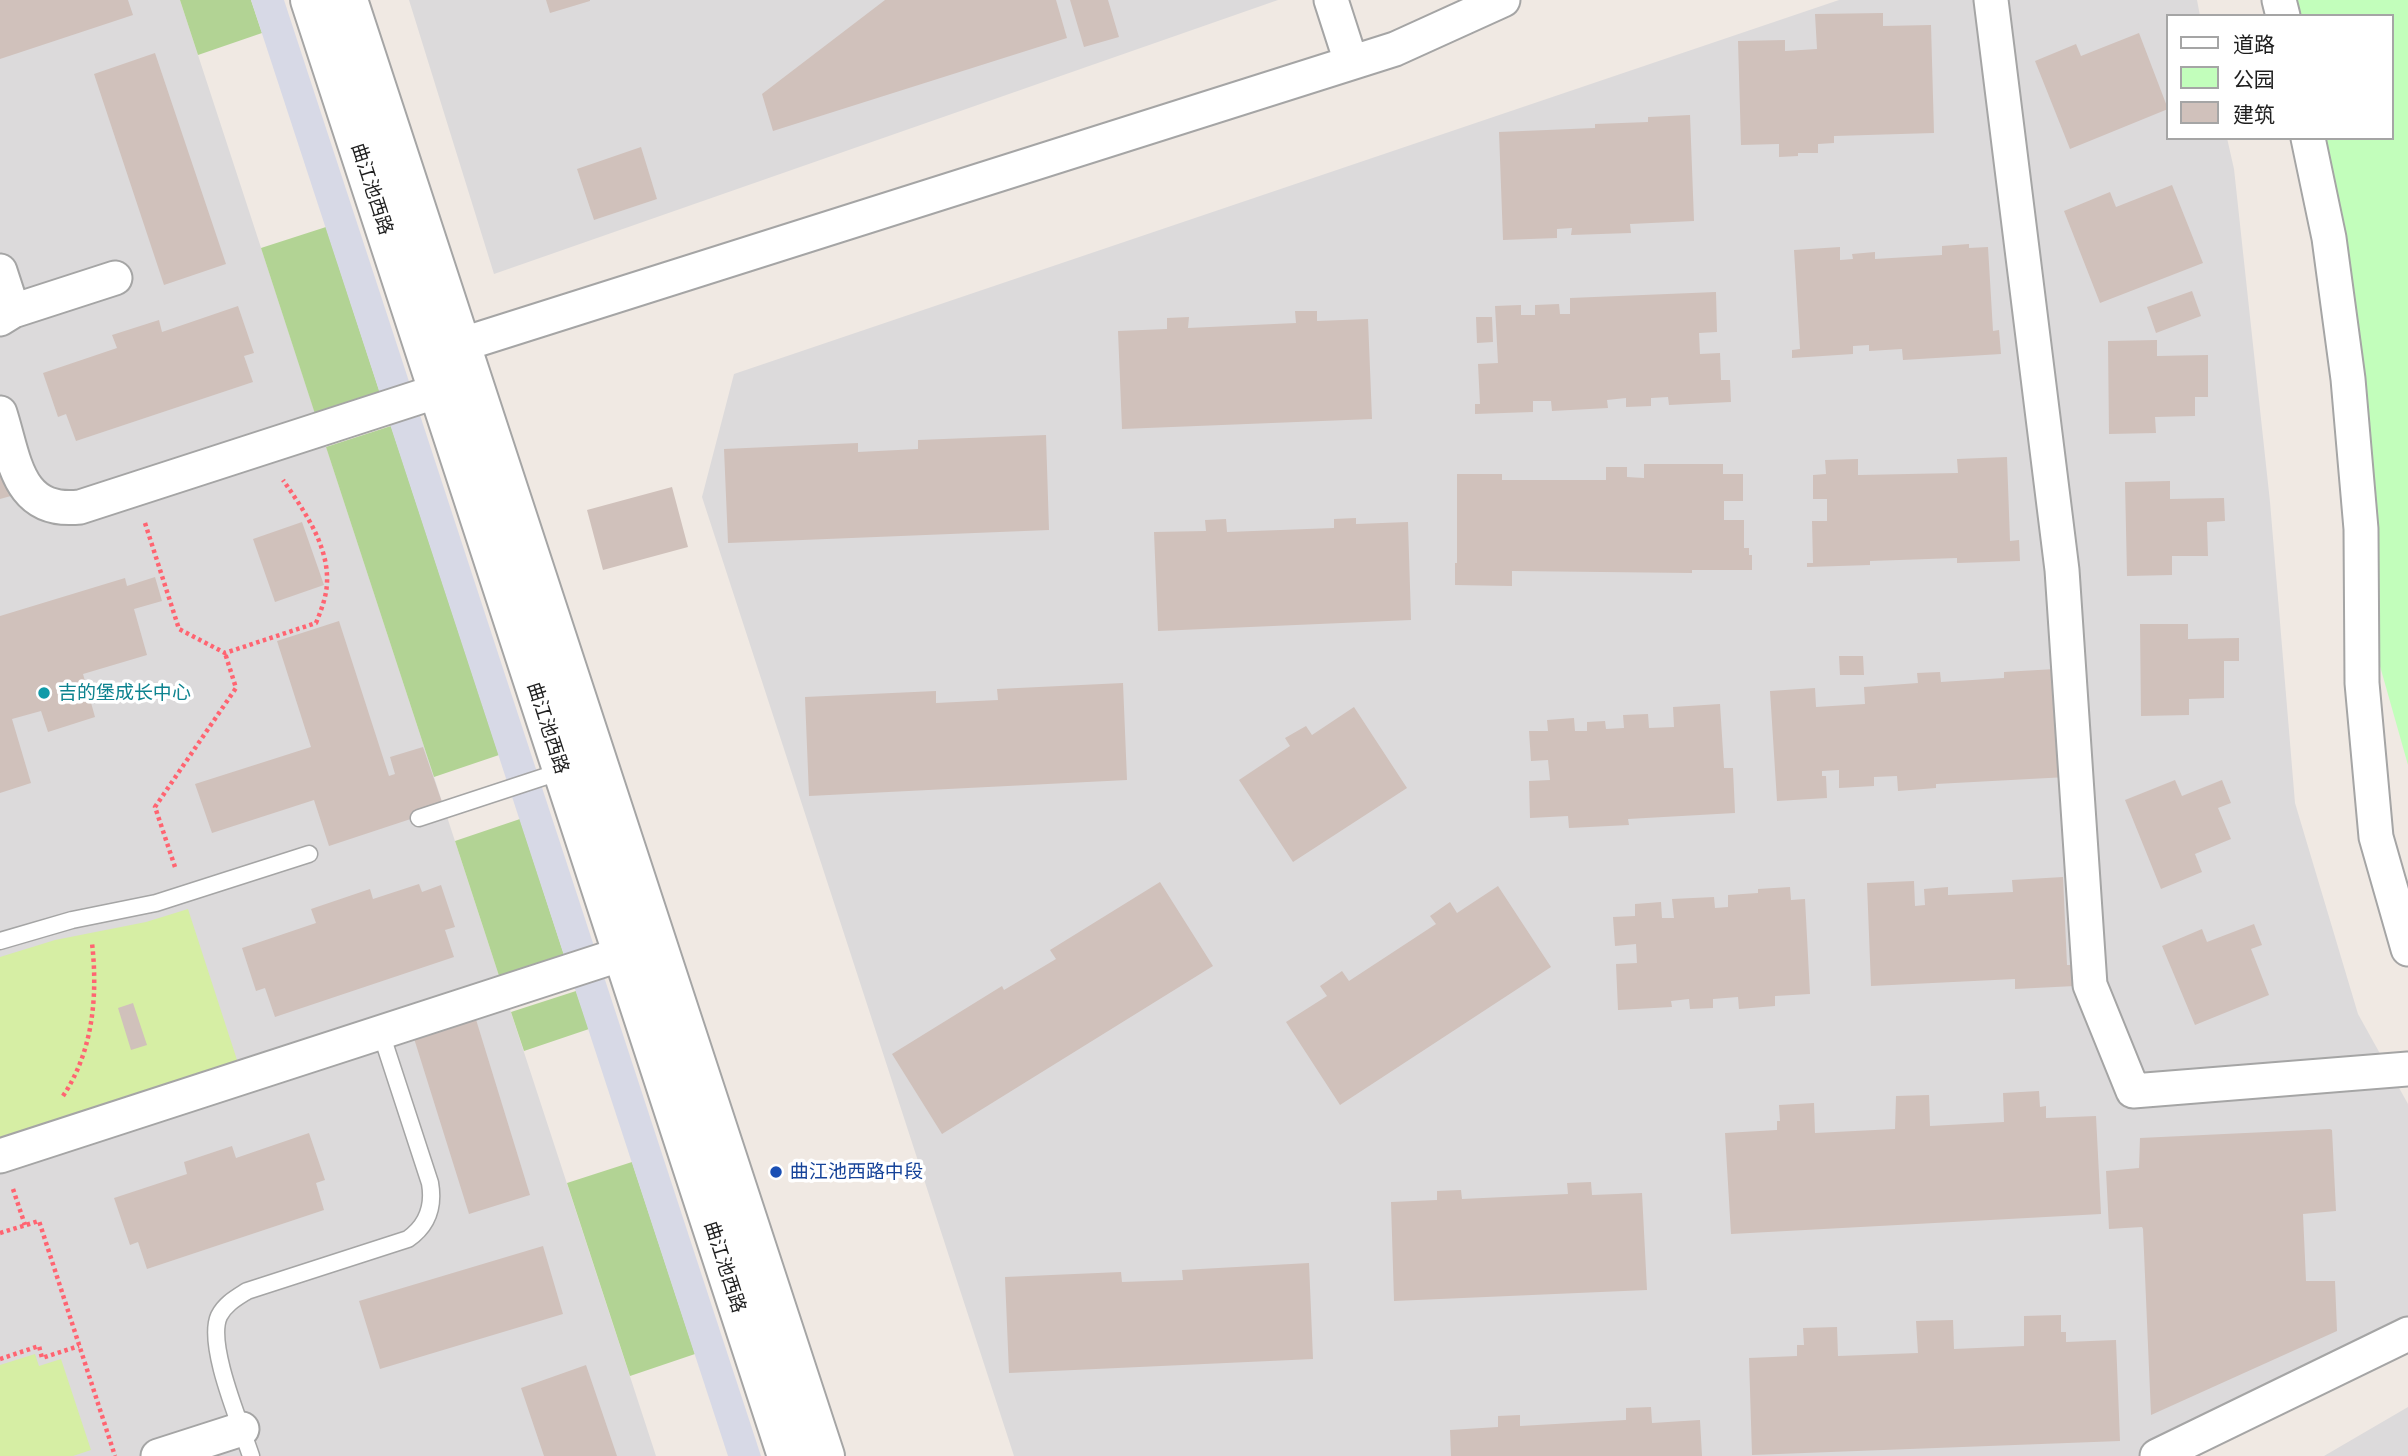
<!DOCTYPE html>
<meta charset="utf-8">
<style>
body{margin:0}
#map{position:relative;width:2408px;height:1456px;overflow:hidden;background:#f0e9e3;font-family:Lato,"Noto Sans SC",sans-serif}
canvas{display:block}
.legend{position:absolute;left:2166px;top:14px;width:228px;height:126px;box-sizing:border-box;background:#fff;border:2px solid #a5a5a5;margin:0;padding:9px 12px;list-style:none;font-size:21px;color:#1e1e1e}
.legend li{display:flex;align-items:center;gap:14px;height:35px}
.legend b{width:35px;border:2px solid #a5a5a5}
</style>
<div id="map">
<canvas width="2408" height="1456"></canvas>
<ul class="legend">
<li><b style="height:9px;background:#fff"></b>道路</li>
<li><b style="height:19px;background:#c2febb"></b>公园</li>
<li><b style="height:19px;background:#d0c1bb"></b>建筑</li>
</ul>
</div>
<script>
const context = document.querySelector('canvas').getContext('2d');
context.lineJoin = 'round';
function fill(path, color) {
  context.fillStyle = color;
  context.fill(path, 'evenodd');
}
function stroke(path, color, width, dash) {
  context.strokeStyle = color;
  context.lineWidth = width;
  context.lineCap = dash ? 'butt' : 'round';
  context.setLineDash(dash || []);
  context.stroke(path);
}
function label(font, color, halo, rows, align = 'center') {
  context.font = font + ' Lato,"Noto Sans SC",sans-serif';
  context.lineWidth = 7;
  context.setLineDash([]);
  context.textBaseline = 'middle';
  context.strokeStyle = halo;
  context.fillStyle = color;
  for (const [text, x, y, turn = 0] of rows) {
    context.save();
    context.translate(x, y);
    context.rotate((+turn || 0) * Math.PI / 180);
    context.textAlign = isNaN(turn) ? turn : align;
    if (halo) context.strokeText(text, 0, 0);
    context.fillText(text, 0, 0);
    context.restore();
  }
}
fill(new Path2D(`
 M0 0H180L656 1456H0Z
 M409 0H1278L494 274Z
 M1839 0H2197L2200 16H2168V138H2227L2234 169 2270 502 2295 803 2358 1014 2408 1104V1334L2157 1456H1014L702 497 734 374Z
 M2408 1407V1456H2324Z`), '#dcdadb');
fill(new Path2D(`
 M188 909 238 1063 0 1140V957L55 940 146 922Z
 M35 1354 39 1366 61 1359 91 1450 73 1456H0V1365Z`), '#d6eea4');
fill(new Path2D(`
 M180 0H251L262 33 198 55Z
 M326 227 381 396 316 417 261 248Z
 M391 426 499 755 434 777 326 447Z
 M520 819 566 961 501 982 455 841Z
 M576 991 589 1029 524 1051 511 1012Z
 M632 1162 695 1354 630 1376 567 1183Z`), '#b2d394');
fill(new Path2D(`
 M2289 0H2408V765L2361 599 2305 138H2392V16H2291Z`), '#c2febb');
fill(new Path2D(`
 M251 0H284L761 1456H728Z`), '#d7d9e6');
fill(new Path2D(`
 M0 0H128L133 15 0 59Z
 M546 0H590V1L550 13Z
 M885 0H1056L1067 38 773 131 762 94Z
 M1070 0H1108L1119 37 1084 47Z
 M1883 13V26L1931 25 1934 133 1834 136V143L1818 144V153H1798V156L1779 157V144L1741 145 1738 41 1785 40V51L1817 49 1815 14Z
 M2139 33 2168 109 2070 149 2035 61 2076 44 2081 56Z
 M155 53 226 264 164 285 94 74Z
 M1690 115 1694 221 1630 224 1631 233 1571 235 1572 228 1557 229V238L1503 240 1499 132 1595 128V124L1648 122V117Z
 M641 147 657 199 594 220 577 169Z
 M2172 185 2203 263 2100 303 2064 211 2110 192 2116 207Z
 M1969 244V248L1988 247 1993 331 1999 330 2001 354 1903 360 1902 349 1869 351V345L1853 346V354L1792 358V350L1800 349 1794 250 1840 247V260L1853 259 1852 254 1875 252V259L1942 255V246Z
 M2192 291 2201 316 2156 333 2147 307Z
 M1716 292 1717 332 1699 333 1700 354 1720 353 1721 380H1730L1731 402 1669 405 1668 397 1651 398V406L1626 407V398L1607 400 1608 408 1552 411 1551 401H1533V412L1475 414V404H1480L1478 364 1498 363 1495 306 1521 305V315H1535V305L1559 304 1560 314H1570V298Z
 M238 306 254 353 244 356 253 382 76 441 66 414 58 417 43 373 117 348 112 335 159 320 162 332Z
 M1295 311H1317V321L1368 319 1372 419 1122 429 1118 331 1167 329V318L1189 317 1188 328 1296 323Z
 M1476 317H1492L1493 342 1477 343Z
 M2157 340V356L2208 355V397H2195V416L2155 417 2156 433 2109 434 2108 341Z
 M1046 435 1049 530 728 543 724 449 858 443V452L918 449V440Z
 M2007 457 2010 541 2019 540 2020 561 1957 563V558L1870 561V565L1807 567V563H1813L1812 521H1827V499H1813V475L1826 474 1825 460 1858 459V475L1958 473 1957 459Z
 M0 464 18 494 0 499Z
 M1644 464H1723V474H1743V501H1724V520H1744V548H1749V555H1752V570H1692V573L1512 571V586L1455 585V563H1457V474H1502V480H1606V467H1627V477L1644 478Z
 M2170 481V499L2224 498 2225 521 2207 522 2208 556H2172V575L2127 576 2125 482Z
 M672 487 688 547 603 570 587 510Z
 M1356 518V524L1408 522 1411 620 1158 631 1154 532 1206 531 1205 520 1226 519 1227 532 1334 528V519Z
 M302 522 324 585 275 602 253 539Z
 M155 577 162 601 134 609 147 655 83 674 95 717 48 732 41 711 12 719 31 783 0 793V616L125 578 127 586Z
 M339 621 389 776 395 774 390 757 423 747 444 808 329 846 314 800 212 833 195 784 311 747 277 641Z
 M2140 624H2188V639L2239 638V661H2224V698L2189 699V715L2141 716Z
 M1839 656H1863L1864 675H1840Z
 M2055 669 2067 777 1936 784V788L1898 791 1897 776 1874 777V786L1839 788V770L1822 771V776H1826L1827 798 1777 801 1770 691 1815 688 1816 707 1865 704 1864 687 1918 683 1917 673 1940 672 1941 682 2004 678V672Z
 M1123 683 1127 780 809 796 805 697 936 691V703L998 700 997 689Z
 M1720 704 1724 768H1733L1735 813 1628 819 1629 825 1569 828 1568 816 1530 818 1529 781 1550 780 1548 760 1531 761 1529 731H1548L1547 720 1574 718 1575 731H1587V722L1605 721 1606 729 1624 728 1623 715 1648 714 1649 728 1674 727 1673 707Z
 M1354 707 1407 788 1293 862 1239 780 1290 746 1285 738 1306 726 1312 735Z
 M2175 780 2182 796 2222 780 2231 803 2218 808 2231 839 2195 854 2202 872 2161 889 2125 800Z
 M2063 877 2067 965H2074L2075 986 2015 989V979L1871 986 1867 883 1914 881 1915 906 1925 905 1924 889 1948 887V895L2013 892 2012 880Z
 M1160 882 1213 966 942 1134 892 1054 1002 986 1004 990 1056 959 1050 950Z
 M419 884 422 892 441 885 455 927 445 930 454 957 275 1017 265 988 256 991 242 948 316 923 311 909 370 889 373 899Z
 M1498 886 1551 967 1340 1105 1286 1022 1327 996 1320 986 1342 971 1349 981 1436 924 1430 916 1450 902 1457 913Z
 M1790 887 1791 900 1805 899 1810 994 1775 996V1006L1739 1009 1738 997 1713 999V1008L1690 1009 1689 999 1671 1001 1672 1007 1618 1010 1616 964 1637 963 1636 944 1615 946 1613 917 1635 916V904L1661 902 1662 918H1674L1672 899 1714 897 1715 908 1728 907V895L1758 893V889Z
 M2254 924 2262 945 2251 949 2269 995 2195 1025 2162 946 2202 929 2207 942Z
 M133 1003 147 1045 131 1050 118 1008Z
 M474 1013 530 1195 469 1214 412 1032Z
 M2039 1091 2040 1107 2046 1106V1118L2096 1116 2101 1214 1731 1234 1725 1133 1777 1130V1121H1780L1779 1105 1814 1103 1815 1133 1895 1129 1896 1096 1929 1095 1930 1126 2004 1122 2003 1093Z
 M2330 1129 2332 1130 2336 1211 2303 1214 2306 1281H2335L2337 1331 2151 1415 2143 1229 2142 1227 2109 1229 2106 1171 2139 1168 2140 1138Z
 M309 1133 325 1180 316 1183 324 1210 147 1269 138 1242 130 1245 114 1198 187 1174 184 1162 232 1146 236 1158Z
 M1591 1182 1592 1195 1642 1193 1647 1290 1394 1301 1391 1202 1437 1200V1191L1461 1190 1462 1199 1568 1194 1567 1183Z
 M543 1246 563 1314 380 1369 359 1301Z
 M1309 1263 1313 1359 1009 1373 1005 1277 1121 1272 1122 1282 1183 1280 1182 1270Z
 M2061 1315V1332H2066V1342L2116 1340 2120 1441 1752 1455 1749 1358 1797 1356V1345H1804L1803 1328 1837 1327 1838 1356 1918 1353 1916 1321 1953 1320 1954 1349 2024 1346V1316Z
 M586 1365 617 1456H544L521 1388Z
 M1651 1407 1652 1423 1700 1420 1702 1456H1451L1450 1430 1498 1427V1416L1520 1415V1426L1626 1420V1408Z`), '#d0c1bb');
const service = new Path2D(`
 M419 818 562 771
 M0 941 72 920 156 903 309 854
 M251 1456C241 1425 206 1345 219 1316 225 1304 236 1298 247 1291L408 1239C428 1225 434 1206 430 1183L381 1033`);
const minor = new Path2D(`
 M1331 0 1351 62
 M1991 0 2062 570 2090 985 2133 1091 2408 1069
 M2279 0 2283 16
 M2308 138 2329 238 2348 379 2361 529 2362 683 2376 837 2408 949
 M0 271 13 311
 M0 319 13 311 115 278
 M435 353 1395 49 1503 0
 M0 413C15 460 17 514 80 507L438 391
 M0 1156 622 954
 M158 1456 242 1429
 M2157 1456 2408 1334`);
const tertiary = new Path2D(`
 M310 0 787 1456
 M348 0 825 1456`);
stroke(service, '#a5a5a5', 19);
stroke(minor, '#a5a5a5', 37);
stroke(tertiary, '#a5a5a5', 42);
stroke(new Path2D(`
 M145 523 179 629 225 653 316 623C320 613 324 603 326 592 333 551 305 512 283 480
 M175 867 155 807 236 688 225 653
 M63 1096C93 1051 98 996 92 943
 M13 1189 25 1225
 M0 1233 39 1221 115 1456
 M0 1359 39 1346 42 1358 79 1346`), '#ff6471', 4.5, [3.5, 3.5]);
stroke(service, '#fff', 16);
stroke(minor, '#fff', 33);
stroke(tertiary, '#fff', 38);
for (const [x, y, r, color] of [
 [44,693,7,"#0f9aa8"],
 [776,1172,7,"#1a4fb4"]
]) {
  const dot = new Path2D();
  dot.arc(x, y, r, 0, 2 * Math.PI);
  context.fillStyle = color;
  context.fill(dot);
  stroke(dot, '#fff', 2.5);
}
label('19px', '#1e1e1e', '#fff', [
 ["曲江池西路",372,189,72],
 ["曲江池西路",548,728,72],
 ["曲江池西路",725,1267,72]
]);
label('19px', '#0d838f', '#fff', [
 ["吉的堡成长中心",58,693]
], 'left');
label('19px', '#164399', '#fff', [
 ["曲江池西路中段",790,1172]
], 'left');
</script>
